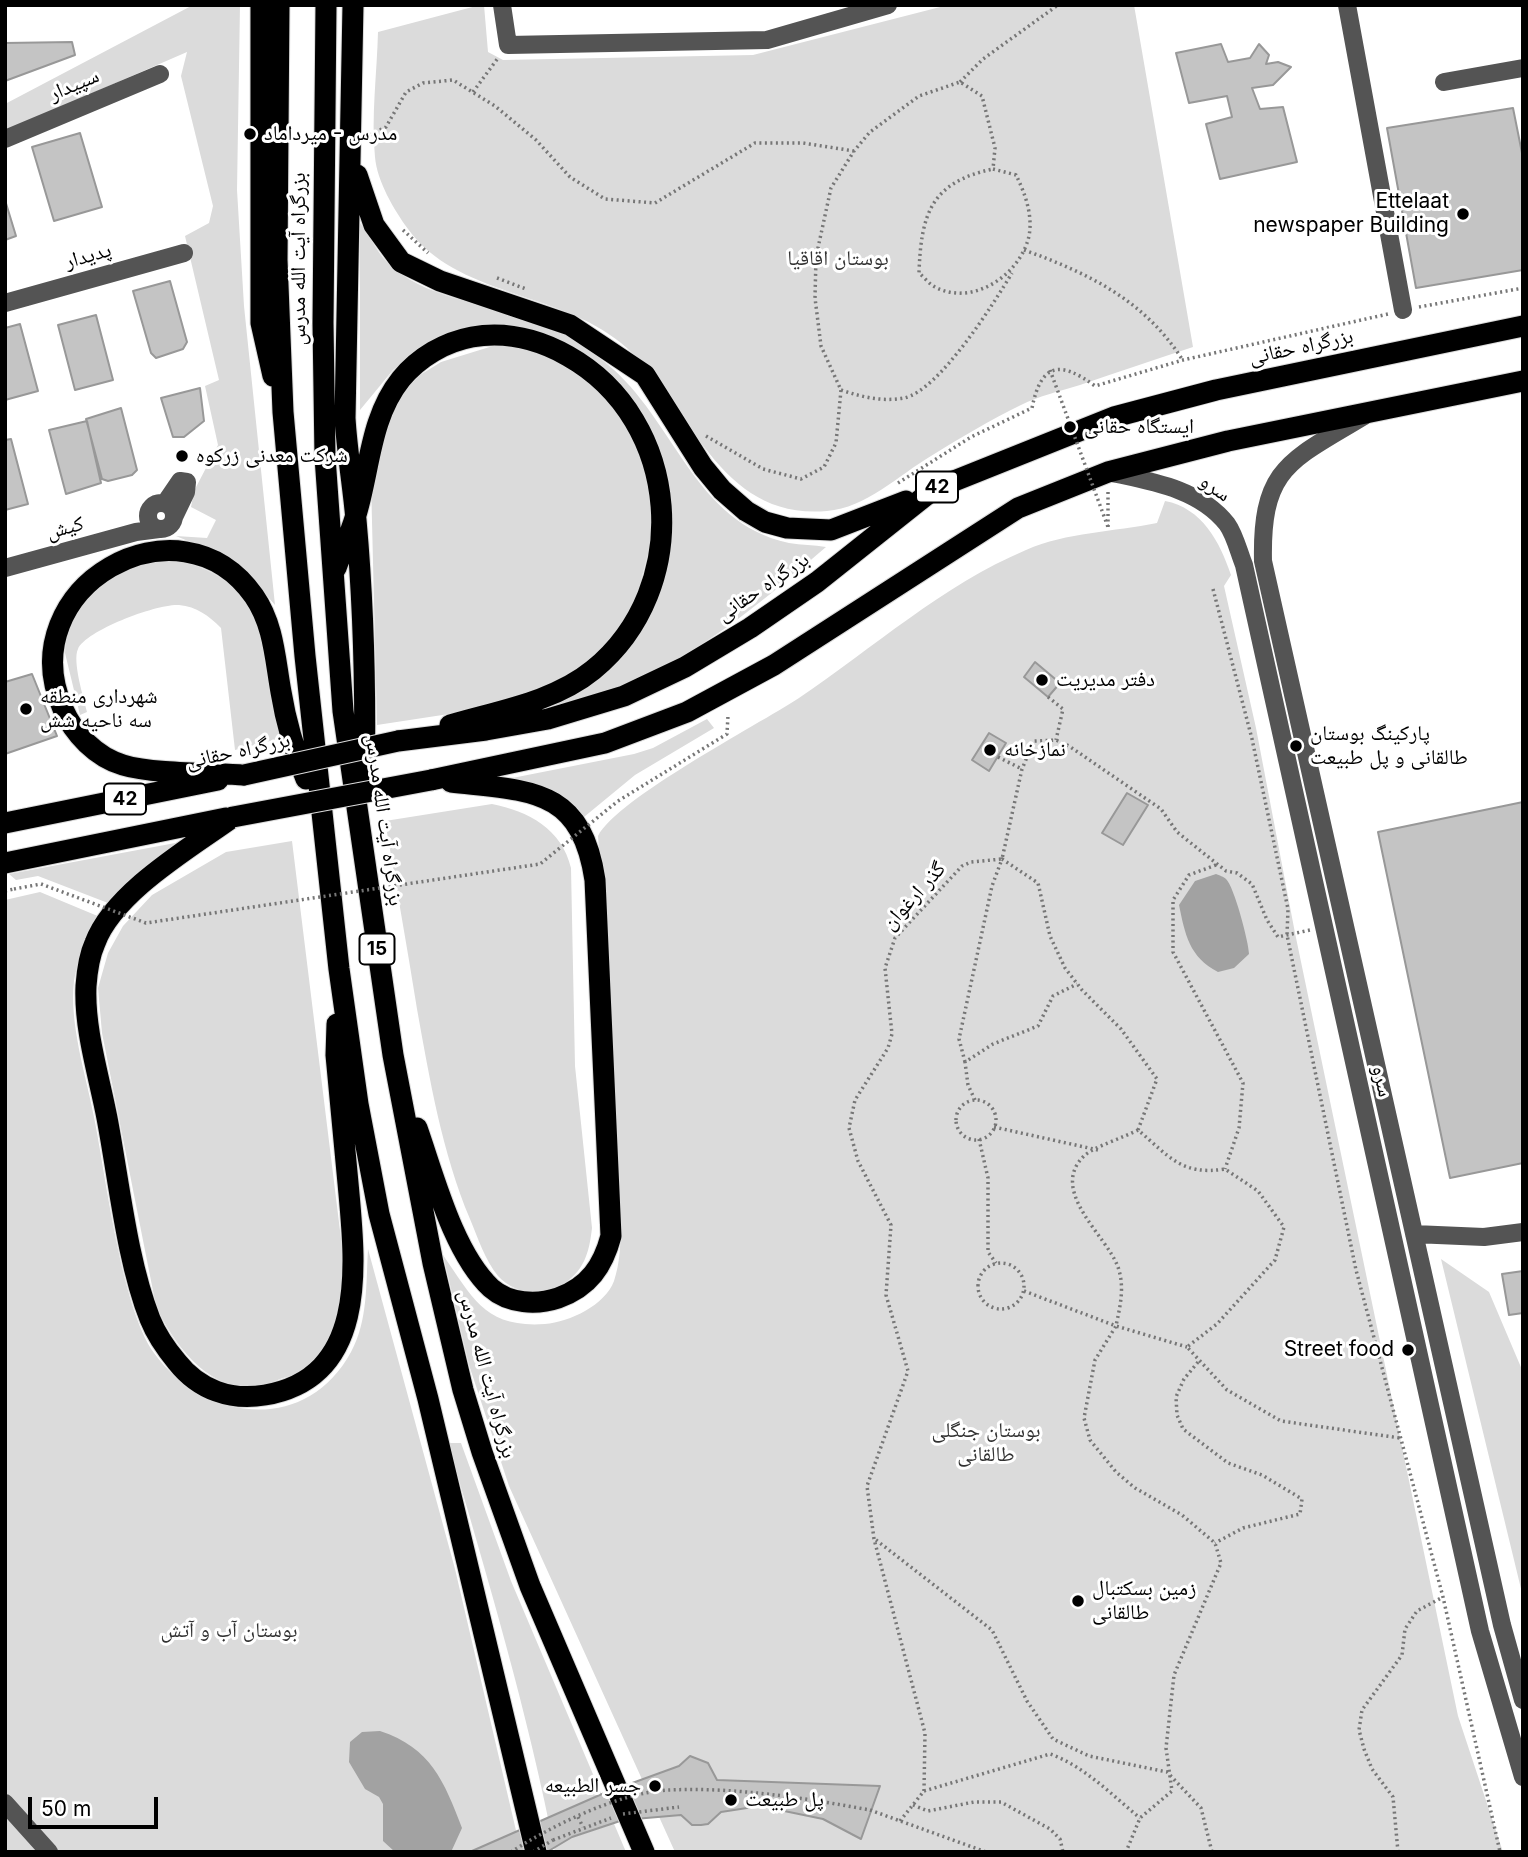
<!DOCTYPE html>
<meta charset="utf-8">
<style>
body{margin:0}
#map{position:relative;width:1528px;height:1857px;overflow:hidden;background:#fff;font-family:Inter,sans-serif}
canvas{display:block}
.frame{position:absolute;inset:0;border:7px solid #000;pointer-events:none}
.scale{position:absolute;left:28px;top:1797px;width:130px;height:32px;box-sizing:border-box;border:4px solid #000;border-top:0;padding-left:9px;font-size:21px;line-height:24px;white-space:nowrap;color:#000;-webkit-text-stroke:5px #fff;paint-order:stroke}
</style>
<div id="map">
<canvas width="1528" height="1857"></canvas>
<div class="frame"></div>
<div class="scale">50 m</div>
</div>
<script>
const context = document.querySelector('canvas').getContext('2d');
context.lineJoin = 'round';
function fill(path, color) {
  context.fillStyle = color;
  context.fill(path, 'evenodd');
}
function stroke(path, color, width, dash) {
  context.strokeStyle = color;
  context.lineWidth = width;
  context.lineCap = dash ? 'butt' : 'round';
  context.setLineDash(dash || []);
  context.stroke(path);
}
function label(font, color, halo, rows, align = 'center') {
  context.font = font + ' Inter,"Noto Naskh Arabic",sans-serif';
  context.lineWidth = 6;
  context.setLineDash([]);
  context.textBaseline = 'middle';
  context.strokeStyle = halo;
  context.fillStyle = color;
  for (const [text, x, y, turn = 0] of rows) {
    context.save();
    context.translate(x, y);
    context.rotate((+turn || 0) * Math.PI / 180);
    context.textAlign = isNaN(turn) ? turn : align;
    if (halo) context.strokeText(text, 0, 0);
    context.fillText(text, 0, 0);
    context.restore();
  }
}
fill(new Path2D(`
 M193 5H240L237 190 244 306 275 605C240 565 226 556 176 536L207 538 216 520 191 507 194 491 218 445 205 386 219 380 185 236 209 223 213 206 181 76 187 52 5 131V104Z
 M480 5H484L488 52 503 60 753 55 948 5H1134L1193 347C1156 359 1118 372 1080 385 1060 391 1039 396 1021 405 990 420 960 438 931 456 899 475 866 508 827 511 716 521 690 400 621 343 558 291 456 296 408 229 394 210 377 181 375 157 371 117 377 73 378 32Z
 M360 223C370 235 376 251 387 262 422 298 484 303 530 318 559 328 584 345 607 364 675 419 693 522 789 543 801 545 814 545 826 547 770 595 710 647 641 677 613 690 583 698 554 706L578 692 657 595 652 436 531 332 414 354 393 370 360 410Z
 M496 345 529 347 566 364 588 380 609 402 642 452 656 523 633 611 597 657 538 693 462 712 377 725 371 481 383 425 404 390 420 375 441 362Z
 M1165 501C1202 508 1220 542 1231 575L1224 586 1256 728 1295 933 1458 1716 1503 1852H675L509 1486 469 1365 443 1255C474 1300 486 1328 545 1324 570 1322 605 1305 614 1281 626 1246 618 1200 617 1164 614 1055 606 946 598 836 618 798 756 726 799 698 873 648 943 585 1026 550 1067 532 1114 532 1157 523Z
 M175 560C270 579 270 660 282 738L235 750 221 628C208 615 197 607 179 605 159 603 86 630 78 649 72 661 84 699 87 712L80 715 65 653 66 632 88 593 132 565Z
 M707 719 714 728 635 775 584 817 566 800 502 780 634 754 653 748Z
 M492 804C528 811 562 829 571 868L575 1066 592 1228C589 1254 584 1271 561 1286 542 1298 513 1293 498 1276 485 1260 478 1238 470 1219 442 1152 430 1081 417 1009 407 947 396 884 385 821Z
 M186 841 108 903 38 876 16 880 9 874Z
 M292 841 344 1263C343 1291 339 1350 314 1368 306 1373 292 1375 283 1378 274 1381 262 1388 253 1388 206 1389 173 1343 156 1306L102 1033 98 988 108 953 123 926 152 895 226 852Z
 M40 892 100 917C90 936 77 959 74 981 69 1024 86 1075 94 1117 106 1176 121 1306 154 1353 204 1422 306 1435 351 1352 368 1321 366 1283 368 1249L455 1569 521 1852H5V900Z
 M1441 1259 1489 1292 1523 1372V1597Z
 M448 1443H461L511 1581 626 1852H555C528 1713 488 1579 448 1443Z`), '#dbdbdb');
fill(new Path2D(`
 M1216 874C1219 875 1224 877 1226 879 1234 886 1249 943 1249 954L1234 968 1218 972C1189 957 1185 934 1179 905L1195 881Z
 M380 1731C431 1748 444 1781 462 1828L451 1852H395L383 1841V1804L379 1797 365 1789 349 1762 350 1742 362 1732Z`), '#a2a2a2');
const building = new Path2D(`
 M72 42 75 55 5 81V43Z
 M1221 44 1228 62 1250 58 1259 44 1269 55 1266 64 1278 62 1291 67 1273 85 1252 88 1260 109 1283 107 1297 162 1220 179 1206 124 1232 117 1227 96 1189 103 1176 53Z
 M1513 108 1523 158V270L1416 288 1387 128Z
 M80 133 102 207 54 221 32 147Z
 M5 200 16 236 5 240Z
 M170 281 187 342 183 349 156 358 151 353 133 291Z
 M96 315 113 380 75 390 58 325Z
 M20 324 38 391 5 400V328Z
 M200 388 204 421 184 437H173L161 398Z
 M121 408 137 470 132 475 108 481 102 479 86 419Z
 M87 421 101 483 66 494 49 430Z
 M11 439 28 504 5 510V440Z
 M1035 662 1060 683 1048 697 1024 677Z
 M32 674 57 736 5 754V682Z
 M989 733 1006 743 989 771 972 760Z
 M1127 793 1148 805 1123 845 1102 833Z
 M1523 802V1163L1450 1178 1378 832Z
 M1523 1271V1313L1509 1315 1502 1274Z
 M690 1756 708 1763 717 1780 880 1786 861 1839 823 1819 760 1806 721 1812 708 1824 701 1825H692L681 1815 623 1820 572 1837 547 1852H455L472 1851 602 1794 679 1766Z`);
fill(building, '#c4c4c4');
stroke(building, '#989898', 2);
const highway = new Path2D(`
 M261 5V323L273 376
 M279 5 277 260 283 412 305 656 339 969 358 1104 379 1214 428 1399 536 1852
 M326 5 323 323 325 457 343 711 393 1055 433 1263 463 1390 482 1452 530 1586 644 1852
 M353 5 345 418C347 452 353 485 356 520 364 609 366 699 364 789
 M357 175 374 225 401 262 440 281 570 325 645 375 703 467 722 490 746 511 765 522 787 528 831 530 906 501
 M336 568C342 551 350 535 355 518 370 472 369 419 401 379 419 357 445 342 472 337 507 331 538 339 568 356 682 420 694 588 593 670 554 702 497 711 450 725
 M398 741 486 730 548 719 624 696 685 667 750 628 817 582 934 489 1114 417 1216 390 1523 326
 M244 775C212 773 152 774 123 765 96 757 74 734 63 709 9 587 180 490 254 596 274 625 275 659 281 692 286 723 294 750 306 779
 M431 780 605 743 687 712 774 665 1018 508 1108 472 1228 441 1523 381
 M233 817C190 848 114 892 95 943 89 956 87 972 86 986 84 1029 99 1076 107 1118 119 1181 127 1261 150 1319 156 1334 167 1350 177 1362 199 1390 231 1401 265 1395 370 1377 355 1261 348 1183 344 1140 340 1098 336 1055L337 1024
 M5 823 218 780
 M5 863 226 818
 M417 1128C434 1176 453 1252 491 1288 509 1304 537 1305 558 1298 589 1287 603 1266 611 1236L595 880C581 787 530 791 451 782`);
stroke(highway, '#dbdbdb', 23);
stroke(new Path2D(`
 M960 82 983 59 1058 5
 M473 92 498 58
 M370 135 386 127 406 92 423 83 453 80 495 106 536 140 570 177 605 199 655 203 755 143H803L854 151
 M993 169 1016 175C1026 195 1035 221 1027 243 1015 278 971 306 935 287 929 284 924 277 919 273 921 214 931 182 993 169Z
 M403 230 428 253
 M1024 250C1088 273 1144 300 1182 359
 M497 278 526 289
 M1419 307 1523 288
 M841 390C862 397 882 402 904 398 939 391 994 303 1012 273
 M706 436 763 469 801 479 824 467 836 443 841 390 821 346 815 298 816 257 831 188 854 151 870 132 919 96 960 82 982 96 995 148 993 169
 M898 483 971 437 1032 408C1041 363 1060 360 1095 386L1183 360 1388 314
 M1108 527V490
 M1213 589 1252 739 1288 909 1287 935 1356 1270 1443 1597 1500 1852
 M1048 697 1063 709 1056 740
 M998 757 1022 769
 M618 801 727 734 728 715
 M1216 865 1189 875 1173 900V952L1243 1083 1239 1128 1225 1169
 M5 891 14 889
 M965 1062 959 1039 992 886 1002 859 1038 883 1050 936 1065 968 1082 990 1121 1029 1157 1079 1138 1130C1169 1156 1181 1176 1225 1169L1258 1191 1284 1227 1275 1260 1217 1324 1187 1347 1227 1390 1281 1421 1400 1438
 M975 1100 968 1085 965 1062 993 1044 1038 1026 1053 996 1077 984
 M956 1120a20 20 0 1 1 40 0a20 20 0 1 1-40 0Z
 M994 1127 1098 1150
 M1138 1130C1125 1137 1093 1147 1084 1156 1048 1191 1107 1236 1118 1267 1125 1288 1120 1306 1116 1326L1187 1347
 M979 1139 988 1178V1252L996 1263
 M978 1286a23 23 0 1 1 46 0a23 23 0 1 1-46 0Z
 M1024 1291 1116 1326 1095 1360 1084 1418 1090 1440 1116 1472 1135 1488 1182 1515 1215 1543 1221 1563 1174 1675 1166 1748 1172 1791 1140 1818 1126 1852
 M1198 1362 1184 1379 1176 1397 1177 1415 1183 1429 1228 1463 1262 1475 1302 1499 1300 1514 1243 1528 1215 1543
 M876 1540 992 1630 1027 1701 1053 1739 1089 1756 1167 1772 1201 1808 1212 1852
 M924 1791 1050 1754C1084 1766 1112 1795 1140 1818
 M913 1805 928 1811 974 1802H1001L1050 1829 1060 1839 1063 1852
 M870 1810 986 1852
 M578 1817 583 1827
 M900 1821 924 1791 925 1733 874 1539 867 1486 908 1371 886 1295 891 1225 858 1161 849 1128 855 1100 888 1048 892 1034 885 968 895 938 962 866 971 862 1002 859 1022 769 1034 741 1056 740 1069 746 1161 809 1177 832 1226 871 1237 873 1252 884 1267 920 1278 937 1310 930
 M553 1840 611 1818
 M1398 1852 1393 1797 1372 1769 1364 1749 1359 1730 1362 1710 1402 1655 1405 1629 1417 1611 1443 1597`), '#767676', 3.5, [2, 3.5]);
stroke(new Path2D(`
 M502 5 508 45 767 40 888 5
 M1347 5 1403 310
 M1444 82 1523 68
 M5 139 160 74
 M5 303 184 253
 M1364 416C1290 461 1261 467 1263 561L1502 1625 1523 1700
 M1108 472C1149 481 1199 488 1227 524 1235 535 1239 553 1244 565L1480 1631 1523 1777
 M148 516a13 13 0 1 1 26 0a13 13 0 1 1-26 0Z
 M165 503 180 481 187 482 186 492 174 517
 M5 568 136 532 159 529
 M1414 1234 1484 1237 1523 1232
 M5 1803 49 1852`), '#545454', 18);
stroke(highway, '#000', 21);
const highwayBridge = new Path2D(`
 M244 775 398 741
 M233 817 431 780`);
stroke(highwayBridge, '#dbdbdb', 23, []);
stroke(new Path2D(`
 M1050 370 1108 527
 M14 889 41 884 146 923 540 864 618 801
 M623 1814 679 1807
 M511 1852C551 1826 620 1792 669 1790 736 1787 804 1798 870 1810
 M533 1852 553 1840`), '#767676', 3.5, [2, 3.5]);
stroke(highwayBridge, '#000', 21);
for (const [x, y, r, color] of [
 [250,134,7,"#000"],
 [1463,214,7,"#000"],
 [1070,427,7,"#000"],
 [182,456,7,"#000"],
 [1042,680,7,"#000"],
 [26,709,7,"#000"],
 [1296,746,7,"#000"],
 [990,750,7,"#000"],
 [1408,1350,7,"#000"],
 [1078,1601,7,"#000"],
 [655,1786,7,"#000"],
 [731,1800,7,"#000"]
]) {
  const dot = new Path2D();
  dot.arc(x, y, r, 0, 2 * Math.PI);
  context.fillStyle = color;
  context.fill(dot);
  stroke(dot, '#fff', 2.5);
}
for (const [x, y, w] of [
 [937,487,42],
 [125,799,42],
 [377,949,35]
]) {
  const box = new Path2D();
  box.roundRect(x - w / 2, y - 15.5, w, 31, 5);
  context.fillStyle = '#fff';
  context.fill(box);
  stroke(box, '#000', 2);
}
label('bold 19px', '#000', null, [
 ["42",937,487],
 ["42",125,799],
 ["15",377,949]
]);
label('21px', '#000', '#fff', [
 ["سپیدار",74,85,-23],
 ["پدیدار",88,256,-16],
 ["بزرگراه آیت الله مدرس",299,259,-90],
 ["بزرگراه حقانی",1301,347,-12],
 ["سرو",1215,488,35],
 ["کیش",65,528,-15],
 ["بزرگراه حقانی",763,587,-34],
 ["بزرگراه حقانی",238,751,-12],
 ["بزرگراه آیت الله مدرس",384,820,82],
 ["گذر ارغوان",914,896,-48],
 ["سرو",1382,1081,77],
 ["بزرگراه آیت الله مدرس",487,1374,75]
]);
label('21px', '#000', '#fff', [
 ["مدرس - میرداماد",264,134],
 ["Ettelaat",1449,202,"right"],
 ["newspaper Building",1449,226,"right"],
 ["ایستگاه حقانی",1084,427],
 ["شرکت معدنی زرکوه",196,456],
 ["دفتر مدیریت",1056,680],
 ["شهرداری منطقه",40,697],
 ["سه ناحیه شش",40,721],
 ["پارکینگ بوستان",1310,734],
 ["طالقانی و پل طبیعت",1310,758],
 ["نمازخانه",1004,750],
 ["Street food",1394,1350,"right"],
 ["زمین بسکتبال",1092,1589],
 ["طالقانی",1092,1613],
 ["جسر الطبيعه",641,1786,"right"],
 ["پل طبیعت",745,1800]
], 'left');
label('21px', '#323232', '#fff', [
 ["بوستان اقاقیا",838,259],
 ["بوستان جنگلی",986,1431],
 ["طالقانی",986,1455],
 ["بوستان آب و آتش",229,1631]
]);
</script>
